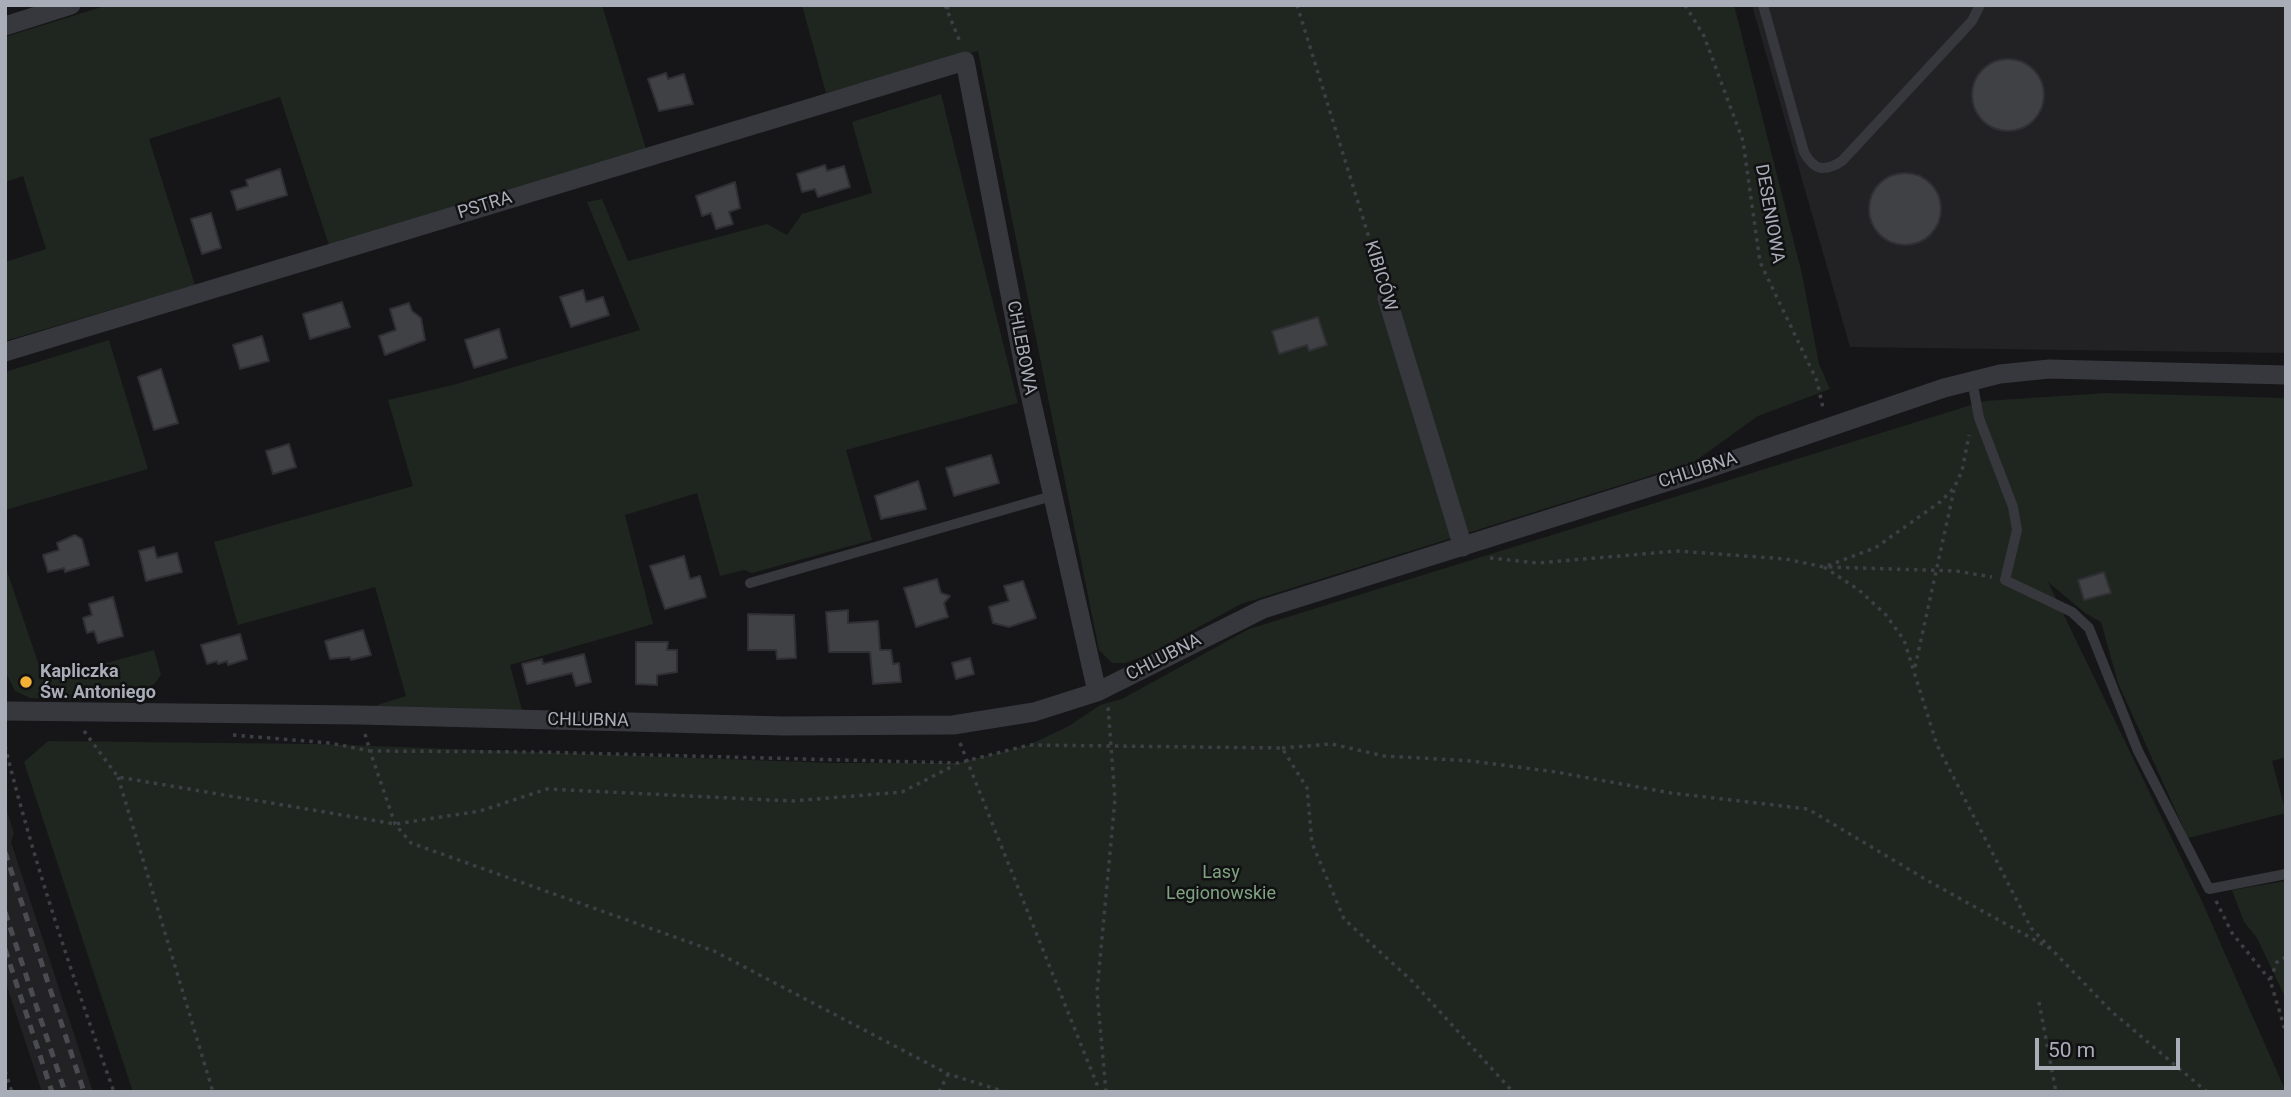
<!DOCTYPE html>
<meta charset="utf-8">
<style>
body{margin:0}
#map{position:relative;width:2291px;height:1097px;overflow:hidden;background:#161618;font-family:Roboto,sans-serif}
canvas{display:block}
.frame{position:absolute;inset:0;border:7px solid #a8adb8;pointer-events:none}
.scale{position:absolute;left:2035px;top:1038px;width:145px;height:32px;box-sizing:border-box;border:4px solid #a8adb8;border-top:0;padding-left:9px;font-size:21px;line-height:24px;white-space:nowrap;color:#a8adb8;-webkit-text-stroke:5px #111113;paint-order:stroke}
</style>
<div id="map">
<canvas width="2291" height="1097"></canvas>
<div class="frame"></div>
<div class="scale">50 m</div>
</div>
<script>
const context = document.querySelector('canvas').getContext('2d');
context.lineJoin = 'round';
function fill(path, color) {
  context.fillStyle = color;
  context.fill(path, 'evenodd');
}
function stroke(path, color, width, dash) {
  context.strokeStyle = color;
  context.lineWidth = width;
  context.lineCap = dash ? 'butt' : 'round';
  context.setLineDash(dash || []);
  context.stroke(path);
}
function label(font, color, halo, rows, align = 'center') {
  context.font = font + ' Roboto,sans-serif';
  context.lineWidth = 5;
  context.setLineDash([]);
  context.textBaseline = 'middle';
  context.strokeStyle = halo;
  context.fillStyle = color;
  for (const [text, x, y, turn = 0] of rows) {
    context.save();
    context.translate(x, y);
    context.rotate((+turn || 0) * Math.PI / 180);
    context.textAlign = isNaN(turn) ? turn : align;
    if (halo) context.strokeText(text, 0, 0);
    context.fillText(text, 0, 0);
    context.restore();
  }
}
fill(new Path2D(`
 M1752 5H2286V353L1850 347Z
 M5 805 14 833 11 842 93 1092H42L5 980Z`), '#222225');
fill(new Path2D(`
 M108 5H602L646 149 329 245 280 97 149 139 195 285 5 341V262L46 249 23 176 5 182V37Z
 M802 5H1734L1802 274 1819 364 1830 389 1758 416 1694 462 1241 604 1147 655 1125 663H1112L1099 650 978 51 826 93Z
 M941 94 1018 403 846 450 872 540 752 573 744 570 720 576 697 493 625 515 653 624 510 665 522 710 371 707 406 696 375 587 238 625 214 542 413 486 388 400 453 385 640 330 587 202 602 199 628 261 767 224 787 235 802 214 872 193 852 122Z
 M109 340 148 469 5 510V372Z
 M2107 393 2286 398V757L2272 761 2286 813 2188 838 2118 683 2101 622 2085 613 2048 582 2200 897 2286 1092H133L24 762 48 741 317 744 832 763H958L1029 745 1069 726 1100 705 1122 699 1249 629 1984 401Z
 M5 565 44 680 154 650 161 675 155 683 132 701 30 698 15 691 5 671Z
 M2286 881V999L2257 938 2244 922 2232 890Z`), '#1e261f');
const building = new Path2D(`
 M1972 95a36 36 0 1 1 72 0a36 36 0 1 1-72 0Z
 M666 73 668 79 684 74 693 104 659 111 648 79Z
 M825 165 827 171 844 166 850 187 818 197 815 189 802 192 797 174Z
 M280 169 287 195 237 210 231 191 248 186 246 180Z
 M1869 209a36 36 0 1 1 72 0a36 36 0 1 1-72 0Z
 M735 182 740 208 729 212 733 224 716 229 711 213 702 216 696 196Z
 M211 213 221 248 202 254 191 219Z
 M583 290 586 302 603 297 609 315 571 327 560 297Z
 M342 302 350 327 310 339 303 314Z
 M409 303 412 311 421 318 425 340 385 355 379 336 396 330 390 309Z
 M1318 317 1327 345 1309 351 1307 345 1279 354 1272 331Z
 M499 329 507 358 474 368 465 340Z
 M262 336 269 361 240 369 233 345Z
 M161 369 178 423 154 430 138 377Z
 M289 444 296 467 273 474 266 451Z
 M991 455 999 483 954 496 946 468Z
 M918 481 926 509 881 519 875 496Z
 M75 535 82 539 89 565 65 572 64 568 48 572 43 555 59 550 57 543Z
 M154 547 157 558 177 553 182 572 146 581 139 551Z
 M684 556 690 579 700 576 706 597 665 609 650 566Z
 M2104 572 2111 593 2084 600 2078 580Z
 M937 579 941 593 950 596 944 603 948 617 916 627 904 588Z
 M1023 581 1036 618 1009 627 993 623 989 607 1009 601 1004 586Z
 M113 597 123 636 98 643 94 631 87 633 83 618 92 615 89 604Z
 M848 610V623L878 621 880 650H891L893 664 899 663 901 682 873 684 870 652H829L826 612Z
 M748 614 794 615 796 658 777 659 776 650H748Z
 M363 630 371 655 351 660 350 657 330 659 325 641Z
 M240 634 247 659 228 665 227 661 218 664 217 661 207 664 201 645Z
 M636 642H668L667 650H677V672L657 675V685L636 684Z
 M584 654 591 682 576 686 572 673 527 684 522 664 542 659 543 664Z
 M970 658 974 674 956 679 952 663Z`);
fill(building, '#404145');
stroke(building, '#303034', 2);
stroke(new Path2D(`
 M945 5 960 42
 M1297 5 1383 283
 M1685 5 1704 36 1743 141 1760 262 1817 381 1823 408
 M946 8 955 5
 M1490 558 1538 563 1677 551 1786 559 1824 567 1875 548 1940 502 1954 488 1962 471 1969 435
 M1824 567 1859 590 1886 615 1904 640 1937 745 2031 928 2111 1011 2207 1092
 M1829 567 1956 571 1992 577
 M1915 667 1954 490
 M84 731 118 777 395 824 480 811 547 789 792 801 902 792 955 765
 M365 734 370 751 538 752 958 763 1029 745 1282 748 1307 788 1312 843 1344 919 1412 981 1513 1092
 M233 735 330 743 370 751 395 824 411 843 714 951 948 1074 1006 1092
 M960 743 1100 1092
 M5 746C34 863 73 978 114 1092
 M1282 748 1332 744 1384 756 1471 761 1556 772 1671 793 1808 809 1930 882 2051 949
 M118 777 213 1092
 M2216 901 2232 933 2270 980
 M2286 957 2277 962 2270 980 2286 1033
 M2039 1002 2056 1092
 M5 1071 12 1092
 M939 1092 948 1074
 M1106 1092 1097 992 1115 799 1108 707`), '#3d3f44', 3.5, [3.5, 5]);
stroke(new Path2D(`
 M1763 5 1804 152C1814 171 1825 172 1842 161L1972 21 1980 5
 M1972 380 1979 418 2013 507 2017 530 2005 580 2072 612 2089 628 2138 751 2209 889 2286 874
 M750 583 1052 496`), '#37383d', 10);
stroke(new Path2D(`
 M5 26 71 5
 M1387 298 1463 547
 M5 352 965 61 1025 372 1097 692
 M5 711 359 715 784 726 953 725 1034 712 1097 692 1263 609 1695 473 1944 388 2000 374 2049 369 2286 375`), '#37383d', 19);
stroke(new Path2D(`
 M5 852 84 1092
 M5 912 65 1092
 M5 949 52 1092`), '#4a4c52', 5, [9, 7]);
for (const [x, y, r, color] of [
 [26,682,7,"#f2b134"]
]) {
  const dot = new Path2D();
  dot.arc(x, y, r, 0, 2 * Math.PI);
  context.fillStyle = color;
  context.fill(dot);
  stroke(dot, '#111113', 2.5);
}
label('18px', '#a8adb8', '#111113', [
 ["PSTRA",485,206,-17],
 ["DESENIOWA",1769,214,80],
 ["KIBICÓW",1380,276,73],
 ["CHLEBOWA",1021,348,79],
 ["CHLUBNA",1698,471,-18],
 ["CHLUBNA",1164,658,-27],
 ["CHLUBNA",588,721,1]
]);
label('bold 18px', '#a8adb8', '#111113', [
 ["Kapliczka",40,672],
 ["Św. Antoniego",40,693]
], 'left');
label('18px', '#7fa381', '#111113', [
 ["Lasy",1221,873],
 ["Legionowskie",1221,894]
]);
</script>
